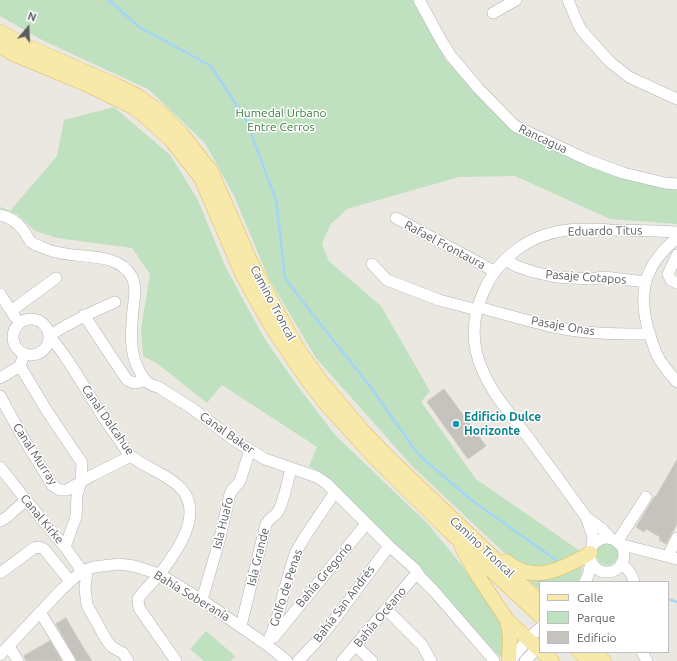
<!DOCTYPE html>
<meta charset="utf-8">
<style>
body{margin:0}
#map{position:relative;width:677px;height:661px;overflow:hidden;background:#ebe8e1;font-family:Ubuntu,sans-serif}
canvas{display:block}
.legend{position:absolute;left:539px;top:581px;width:130px;height:72px;box-sizing:border-box;background:#fff;border:1px solid #bdbebf;margin:0;padding:5px 7px;list-style:none;font-size:12px;color:#595c60}
.legend li{display:flex;align-items:center;gap:8px;height:20px}
.legend b{width:20px;border:1px solid #bdbebf}
.north{position:absolute;left:8px;top:8px;width:40px;height:40px;-webkit-text-stroke:3px #fff;paint-order:stroke;rotate:19deg;font-size:11px;font-weight:700;line-height:16px;text-align:center;color:#595c60}
.north::after{content:'';display:block;margin:auto;width:14px;height:18px;background:#595c60;clip-path:polygon(50% 0,100% 100%,50% 72%,0 100%)}
</style>
<div id="map">
<canvas width="677" height="661"></canvas>
<ul class="legend">
<li><b style="height:5px;background:#f7e9a9"></b>Calle</li>
<li><b style="height:11px;background:#bfe1bf"></b>Parque</li>
<li><b style="height:11px;background:#c6c3be"></b>Edificio</li>
</ul>
<div class="north">N</div>
</div>
<script>
const context = document.querySelector('canvas').getContext('2d');
context.lineJoin = 'round';
function fill(path, color) {
  context.fillStyle = color;
  context.fill(path, 'evenodd');
}
function stroke(path, color, width, dash) {
  context.strokeStyle = color;
  context.lineWidth = width;
  context.lineCap = dash ? 'butt' : 'round';
  context.setLineDash(dash || []);
  context.stroke(path);
}
function label(font, color, halo, rows, align = 'center') {
  context.font = font + ' Ubuntu,sans-serif';
  context.lineWidth = 3;
  context.setLineDash([]);
  context.textBaseline = 'middle';
  context.strokeStyle = halo;
  context.fillStyle = color;
  for (const [text, x, y, turn = 0] of rows) {
    context.save();
    context.translate(x, y);
    context.rotate((+turn || 0) * Math.PI / 180);
    context.textAlign = isNaN(turn) ? turn : align;
    if (halo) context.strokeText(text, 0, 0);
    context.fillText(text, 0, 0);
    context.restore();
  }
}
fill(new Path2D(`
 M0 0H416L445 59 510 129 588 164 677 185V224L610 219 515 176 459 177 347 209 331 224 325 236 322 245 329 261 381 306 430 391 421 402 476 479 580 551 549 566 529 567 514 562 412 466 316 358 269 279 234 196 205 143 148 89 44 41 0 16Z
 M114 107 170 155 198 200 225 266 264 338 296 384 335 435 428 524 468 573 506 631 502 659 475 630 425 574 325 475 309 466 317 447 222 385 207 403 158 364 143 356 141 329 150 274 132 248 57 238 35 231 17 214 0 213V207L10 211 57 156 64 120Z
 M596 554a11 11 0 1 1 22 0a11 11 0 1 1-22 0Z
 M581 562C582 570 583 576 577 582H540V590L522 575Z
 M206 631 235 656 231 661H204L190 649Z`), '#bfe1bf');
stroke(new Path2D(`
 M109 0 139 27 211 66 246 120 276 200 285 278 310 311 369 385 418 454 470 499 556 560
 M668 599 677 602`), '#a4d5f7', 2.5);
const building = new Path2D(`
 M444 389 486 446 468 459 427 402Z
 M677 460V524L666 544 659 540 660 537 646 529 644 532 636 527 655 496H656Z
 M66 618 83 647 92 661H77L56 624Z
 M50 641 62 661H26L24 656Z`);
fill(building, '#c6c3be');
stroke(building, '#cfcac0', 1);
const minor = new Path2D(`
 M419 0 442 42 451 56 478 88 515 126 588 160 623 173 665 183 677 184
 M568 0 578 24 582 31 610 62 629 77 677 99
 M493 13 516 0
 M0 215C10 217 18 223 24 231 26 234 28 239 31 242 35 245 51 251 56 252 80 259 118 251 132 277 137 288 134 299 133 310 131 331 129 354 140 372 144 380 148 385 158 387L193 409 234 440 265 459 317 477 326 483 389 546 415 569 421 578 434 591 492 658 494 661
 M396 218 494 271
 M677 238C647 263 638 287 647 325 650 335 653 346 657 355 662 365 670 374 677 382
 M677 255 668 274 671 280 677 283
 M505 259 516 266 533 272 556 277 591 279 604 277 646 282
 M372 264 387 280 439 300 477 310
 M0 294 15 317
 M115 302C92 312 70 322 49 336 55 343 61 350 66 358 84 384 98 412 117 437 122 443 126 452 131 456 151 473 190 479 190 512 190 534 172 557 160 574 153 582 144 590 138 599L139 608 176 661
 M478 307C504 314 531 322 558 328 588 334 619 334 650 334
 M11 311 56 278
 M84 315 109 353 127 380 134 383 145 381
 M13 337a18 18 0 1 1 36 0a18 18 0 1 1-36 0Z
 M24 354 20 366 47 411 82 463 81 482 77 495 76 517 65 547
 M0 378 20 366
 M0 396 22 436 53 486 60 490H67L91 476 131 456
 M0 467 26 500 65 547 82 571
 M587 518 602 529 611 539
 M0 521 7 517 26 500
 M590 555a17 17 0 1 1 34 0a17 17 0 1 1-34 0Z
 M617 542 646 497
 M619 544 677 559
 M592 547 593 537 586 517C566 489 545 460 524 432 509 412 491 392 482 369 471 344 472 318 483 293 498 257 530 234 568 230 582 228 596 229 610 230 633 230 655 231 677 232
 M668 556 677 538
 M621 564C629 569 632 574 634 582
 M87 570 85 589 87 605 107 641 112 647 123 653 128 661
 M0 573 34 548 39 547 44 549 70 581
 M585 582 588 576 591 561
 M202 600 220 538 230 494C232 488 237 486 240 481L250 450
 M386 609 422 645 431 661
 M40 612 70 661
 M241 626 266 524C269 519 273 517 277 513 283 506 288 479 291 469
 M274 637 366 524
 M267 645 276 622 288 577 295 554 304 538 335 492
 M9 646 18 661
 M356 646 372 661
 M642 652 647 661
 M0 655 62 589 82 571 94 567 119 564 134 566 159 574 202 600 267 645 287 661
 M298 661 319 639 335 619 389 546
 M342 661 417 573
 M510 661 528 639 540 628
 M525 661 540 645`);
const major = new Path2D(`
 M0 32 22 44 116 85 138 96 161 113 181 133 211 171 250 260 269 296 298 349 320 380 363 431 389 458 540 602
 M0 46 13 54 81 82 133 107 149 120 171 140 201 178 243 276 271 326 306 378 325 403 374 457 449 531 540 616
 M462 548 474 570 507 620 540 650
 M506 561C533 585 563 569 590 553
 M507 620 510 636 509 661
 M542 652 552 661
 M579 652 589 661
 M594 652 604 661`);
stroke(minor, '#b1b3b7', 12);
stroke(major, '#e4bc60', 15);
stroke(minor, '#fff', 11);
stroke(major, '#f7e9a9', 14);
for (const [x, y, r, color] of [
 [456,424,4,"#0f9aa8"]
]) {
  const dot = new Path2D();
  dot.arc(x, y, r, 0, 2 * Math.PI);
  context.fillStyle = color;
  context.fill(dot);
  stroke(dot, '#fff', 1.5);
}
label('12px', '#3b7e3c', '#fff', [
 ["Humedal Urbano",281,113],
 ["Entre Cerros",281,127]
]);
label('12px', '#595c60', '#fff', [
 ["Rancagua",543,139,25],
 ["Eduardo Titus",605,231,-1],
 ["Rafael Frontaura",445,245,28],
 ["Pasaje Cotapos",586,277,4],
 ["Camino Troncal",273,303,62],
 ["Pasaje Onas",563,326,10],
 ["Canal Dalcahue",108,420,55],
 ["Canal Baker",227,433,35],
 ["Canal Murray",35,454,57],
 ["Canal Kirke",42,519,50],
 ["Isla Huafo",223,523,-76],
 ["Camino Troncal",482,547,43],
 ["Isla Grande",258,557,-76],
 ["Bahía Gregorio",324,575,-50],
 ["Golfo de Penas",286,588,-72],
 ["Bahía Soberanía",192,596,31],
 ["Bahía San Andrés",344,604,-53],
 ["Bahía Océano",380,617,-50]
]);
label('bold 12px', '#0d838f', '#fff', [
 ["Edificio Dulce",464,417],
 ["Horizonte",464,431]
], 'left');
</script>
